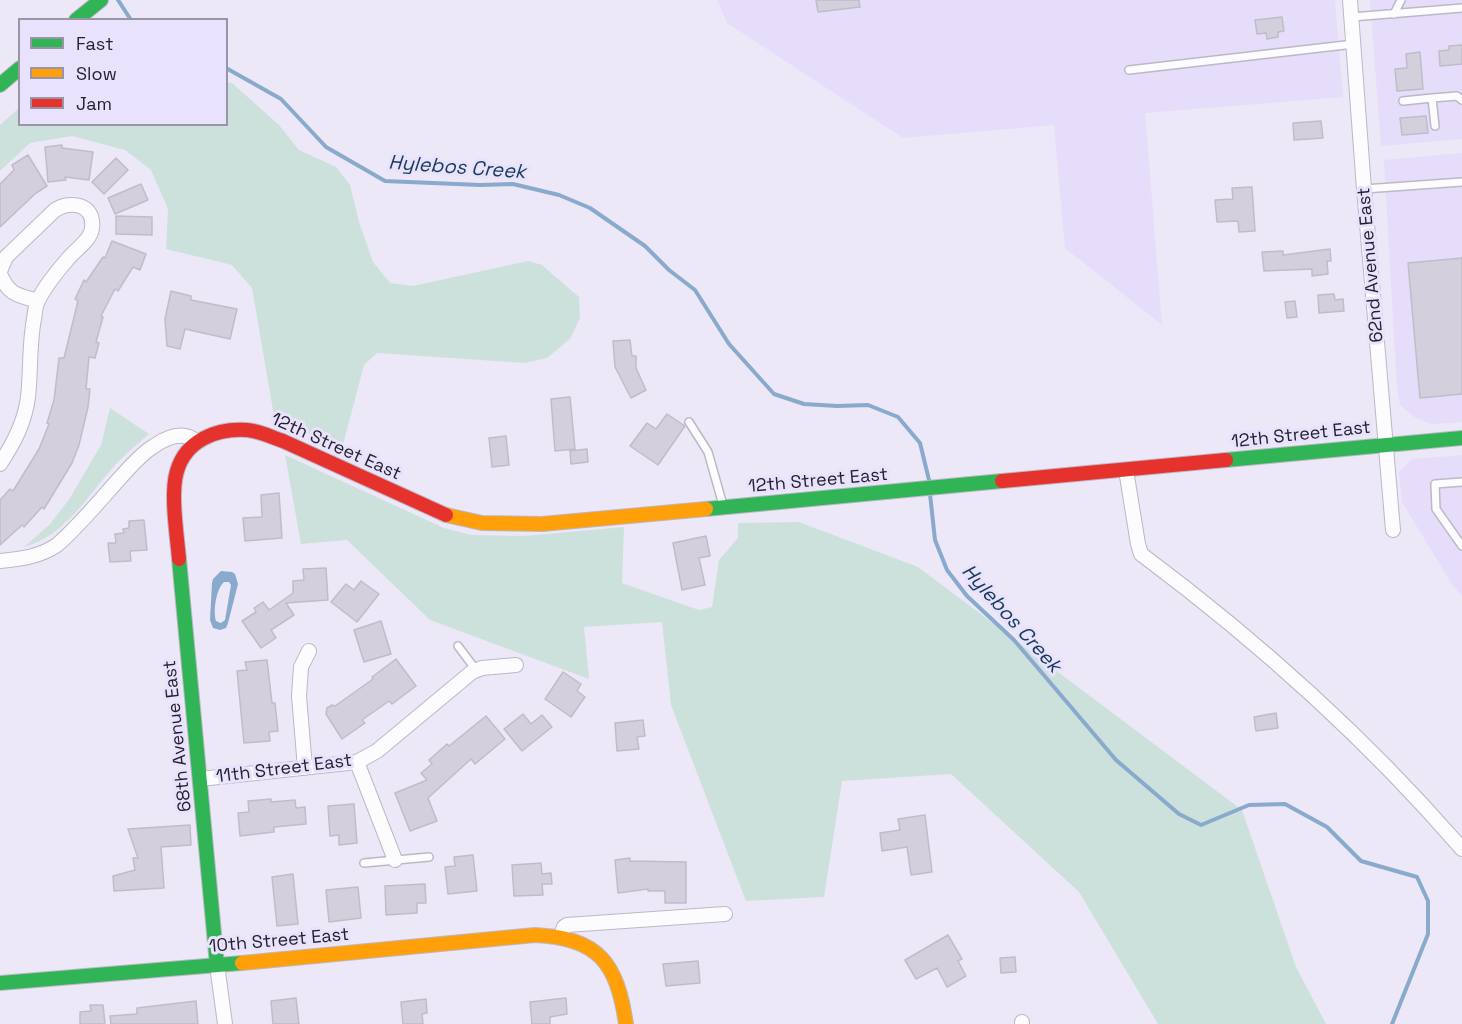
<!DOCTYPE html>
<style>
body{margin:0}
#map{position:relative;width:1462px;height:1024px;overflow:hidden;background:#ece8f7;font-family:"Space Grotesk",sans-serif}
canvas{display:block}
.legend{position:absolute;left:18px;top:18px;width:210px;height:108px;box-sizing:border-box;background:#e9e2fd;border:2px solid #9a94a9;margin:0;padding:8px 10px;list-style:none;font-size:18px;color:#231f2c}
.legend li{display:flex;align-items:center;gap:12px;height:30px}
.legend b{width:30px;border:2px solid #9a94a9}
</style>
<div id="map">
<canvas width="1462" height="1024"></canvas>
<ul class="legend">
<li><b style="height:8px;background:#30b455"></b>Fast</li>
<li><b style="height:8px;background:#ff9f0a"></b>Slow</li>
<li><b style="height:8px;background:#e5322d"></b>Jam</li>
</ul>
</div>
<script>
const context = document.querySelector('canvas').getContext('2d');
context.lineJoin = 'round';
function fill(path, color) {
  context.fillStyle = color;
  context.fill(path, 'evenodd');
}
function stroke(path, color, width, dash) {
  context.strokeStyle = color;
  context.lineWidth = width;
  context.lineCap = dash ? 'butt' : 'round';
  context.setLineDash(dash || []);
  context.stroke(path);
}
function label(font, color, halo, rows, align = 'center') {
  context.font = font + ' "Space Grotesk",sans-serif';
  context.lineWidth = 6;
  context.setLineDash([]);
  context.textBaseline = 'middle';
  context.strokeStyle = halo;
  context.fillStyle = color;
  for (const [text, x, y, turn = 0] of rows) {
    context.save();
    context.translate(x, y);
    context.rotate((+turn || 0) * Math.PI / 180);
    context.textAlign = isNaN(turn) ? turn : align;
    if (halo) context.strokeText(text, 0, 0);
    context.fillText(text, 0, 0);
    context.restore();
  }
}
fill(new Path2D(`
 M717 0H1335L1343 97 1145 113 1162 325 1065 248 1054 125 903 138 727 23Z
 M1370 0H1462V139L1381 146Z
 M1462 153V422L1431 424 1414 417 1400 405 1397 388 1384 160Z
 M1462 455V596L1453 586 1402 502 1399 472 1412 459Z`), '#e5ddfa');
fill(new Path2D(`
 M227 82 232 83 279 125 299 150 336 167 350 185 359 222 373 262 390 283 413 286 528 261 542 265 579 297 580 318 570 339 547 358 525 363 377 353 364 365 343 445 275 422 252 288 232 265 166 249 168 209 151 170 125 150 72 136 30 143 0 171V125L19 108 20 124H226Z
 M110 408 149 434C140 442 130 450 121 459 90 490 70 534 24 547L50 524 70 498 101 445Z
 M285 455 444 528 471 535 524 536 624 527 622 583 699 610 712 607 719 560 738 538V523L799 522 918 567 1242 810 1296 967 1326 1024H1158L1079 892 951 774 842 781 824 897 746 901 671 705 662 622 584 627 589 679 430 620 347 540 301 544Z`), '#cde1dc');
fill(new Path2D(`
 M221 571 232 572 235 574 238 584 228 623 226 628 220 630 213 628 210 620 212 583 213 579ZM224 582H229L231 585 225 620 221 623 216 621C213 611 216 589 224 582Z`), '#89aacc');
stroke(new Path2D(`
 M118 0 131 20
 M226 68 281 99 326 147 385 181 480 185 513 184 559 195 590 208 645 246 669 270 695 290 729 344 774 394 804 404 837 406 868 405 898 417 920 443 929 480
 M930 494 935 540 947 570 967 596 1014 640 1116 760 1179 814 1201 825 1249 805 1285 804 1327 827 1361 861 1417 877 1428 901V934L1392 1024`), '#89aacc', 4);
const building = new Path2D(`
 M816 0H859L860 7 818 12Z
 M1282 17 1284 31 1278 32V37L1267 39 1266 33 1257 34 1255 20Z
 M1462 45V64L1440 66 1439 51 1449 50V46Z
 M1420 52 1423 89 1397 91 1395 69 1407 68 1406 54Z
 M1426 116 1428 133 1402 135 1400 118Z
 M1321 121 1323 138 1294 140 1293 123Z
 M62 145V148L93 152 89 180 65 177 66 180 48 182 45 147Z
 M28 155 47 186 36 193 0 227V184L14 170 12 165Z
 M116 158 128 170 104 194 92 182Z
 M141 184 148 200 115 214 108 198Z
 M1252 187 1255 231 1239 232 1238 221 1217 222 1215 200 1233 199 1232 188Z
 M116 216 152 217V235L116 234Z
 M112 241 146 254 140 270 133 267 118 291 115 289 101 316 103 317 96 342 99 343 95 358 89 357 86 389H90L88 407 79 445 72 463 44 509 42 507 24 527 22 525 0 545V500L10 489 13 491 39 449 49 424 47 423 54 400 59 358H64L78 301 75 299 84 280 86 282 103 257 105 258Z
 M1330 249 1331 261H1327L1328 274 1312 276V269L1264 271 1262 252 1283 251V255Z
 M1462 258V394L1420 398 1408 263Z
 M171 291 191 296V300L237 309 230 339 185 329 180 349 167 346 165 319Z
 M1334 294 1335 300 1343 299 1344 311 1319 313 1318 295Z
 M1295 301 1297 317 1287 318 1285 302Z
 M630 340 632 356H636V368L646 390 631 398 615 367 613 341Z
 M570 397 575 449 555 451 551 399Z
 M667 414 685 426 658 465 630 446 647 423 656 429Z
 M506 436 509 465 492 467 489 438Z
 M587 449 588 462 571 464 570 451Z
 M279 493 282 538 245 541 243 518 262 517 261 495Z
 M144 520 147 550 130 551 131 561 110 562 108 543H116L115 534 124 533 123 529 129 528V521Z
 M706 536 710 556 699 558 705 585 682 590 673 543Z
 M326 568 328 600 286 603 294 615 271 630 276 638 261 648 242 621 256 612 254 608 263 602 269 610 293 593V581L304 580 303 569Z
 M361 581 379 594 357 622 331 602 346 584 354 590Z
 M381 621 391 654 364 662 354 630Z
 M396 659 416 686 392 704 389 701 362 720 365 723 342 739 326 714 327 708 332 705 335 706 373 679 372 677Z
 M267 660 272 703H275L278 731 269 732 270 741 244 743 237 671 247 670 245 662Z
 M563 672 581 684 577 691 585 697 571 717 545 699Z
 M1276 713 1278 728 1256 731 1254 717Z
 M523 714 531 724 542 715 552 727 522 751 504 729Z
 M486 716 505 739 475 764 471 759 428 798 437 821 410 831 395 793 427 780 421 773 432 764 429 760 447 744 449 746Z
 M643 720 645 736 637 737 639 749 617 751 615 723Z
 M271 799V802L295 800 296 808 305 807 306 824 274 827V832L240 836 238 813 249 812 248 801Z
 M354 804 357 843 339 845V835L330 836 328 806Z
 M925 815 932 872 911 875 907 847 882 851 880 833 900 830 898 819Z
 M190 825 191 845 161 847 164 888 114 891 113 876 135 870 133 858H138L128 829Z
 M473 855 477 891 448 894 445 867 455 866 454 857Z
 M630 858V861L686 862V903H665V891H648V889L618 893 615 860Z
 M541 863 542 874 551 873 552 884H542L543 895 514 896 512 865Z
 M293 874 298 924 277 926 272 877Z
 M425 884 426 903H417V913L386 915 385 886Z
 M358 887 361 918 329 922 326 890Z
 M948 935 962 959 958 961 966 976 947 987 937 968 916 979 905 960Z
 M1015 957 1016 972 1001 973 1000 958Z
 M698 961 700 983 666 986 663 964Z
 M296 998 299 1024H273L271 1001Z
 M566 998 567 1014 550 1017V1024H532L530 1002Z
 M426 999 427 1013 422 1014 423 1024H403L401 1002Z
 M196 1001 198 1024H111L110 1016 137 1014V1008Z
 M90 1005H103L105 1024H80V1012L91 1011Z`);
fill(building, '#d3cfdc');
stroke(building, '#c0bcc9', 1.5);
const lane = new Path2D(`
 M1394 14 1401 0
 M1352 17 1462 8
 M1129 70 1354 44
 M1403 101 1432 98
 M1435 126 1432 98 1457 96 1462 100
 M1364 189 1462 182
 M689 422 708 452 723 505
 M1462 482 1435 484 1436 509 1462 546
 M458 646 476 670
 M364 863 429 857`);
const street = new Path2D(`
 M1350 0 1364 189 1393 530
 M0 271 6 257 55 210C71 200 95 204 92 228 91 241 74 250 67 260 58 270 43 289 38 301 35 306 35 314 34 319 29 345 31 371 28 397 25 422 14 443 0 464
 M0 274C9 295 17 295 38 301
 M1126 470 1138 544 1141 554C1259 642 1366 738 1462 849
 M0 561C21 559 39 557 57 545 80 525 100 500 120 478 130 467 142 453 154 446 167 437 183 431 196 441
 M357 762 395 860
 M305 768 299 696 301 667 309 651
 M200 779 357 762 377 751 472 672 482 668 516 665
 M561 936 564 927 567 925 725 914
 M217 965 225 1024
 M1022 1022V1024`);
const fast = new Path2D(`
 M76 20 101 0
 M0 85 20 68
 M1226 460 1462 438
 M706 509 1002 481
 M179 559 217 965
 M0 983 242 963`);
const slow = new Path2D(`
 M446 515 482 523 542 524 706 509
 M242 963 535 935C599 938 617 963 626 1024`);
const jam = new Path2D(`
 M1002 481 1226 460
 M179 559C177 535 170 493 177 471 186 440 217 428 247 430 260 431 271 437 283 441L446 515`);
stroke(lane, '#bcb8c5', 10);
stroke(street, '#bcb8c5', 16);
stroke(fast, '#bcb8c5', 16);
stroke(slow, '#bcb8c5', 16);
stroke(jam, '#bcb8c5', 16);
stroke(lane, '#fcfcfe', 7);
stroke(street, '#fcfcfe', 14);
stroke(fast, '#30b455', 14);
stroke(slow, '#ff9f0a', 14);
stroke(jam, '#e5322d', 14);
label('18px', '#231f2c', '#e9e2fd', [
 ["62nd Avenue East",1371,265,-95],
 ["12th Street East",1301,435,-6],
 ["12th Street East",336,447,24],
 ["12th Street East",818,481,-5],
 ["68th Avenue East",178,736,-96],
 ["11th Street East",284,769,-7],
 ["10th Street East",279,941,-5]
]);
label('italic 20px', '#163c5a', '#e9e2fd', [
 ["Hylebos Creek",457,168,4],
 ["Hylebos Creek",1011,619,48]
]);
</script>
